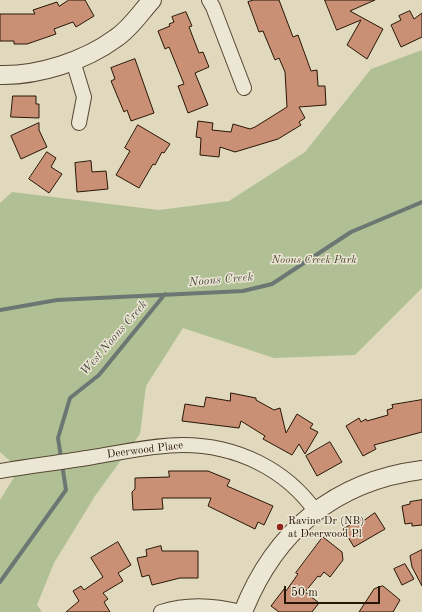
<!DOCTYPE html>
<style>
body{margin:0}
#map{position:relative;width:422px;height:612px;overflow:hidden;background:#e1d9be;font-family:"Old Standard TT",serif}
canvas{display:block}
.scale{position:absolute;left:284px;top:586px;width:96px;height:18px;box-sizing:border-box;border:2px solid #271604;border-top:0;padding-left:5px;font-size:12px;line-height:14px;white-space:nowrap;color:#271604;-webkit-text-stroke:3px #ece6d5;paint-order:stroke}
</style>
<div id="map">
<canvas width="422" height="612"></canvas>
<div class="scale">50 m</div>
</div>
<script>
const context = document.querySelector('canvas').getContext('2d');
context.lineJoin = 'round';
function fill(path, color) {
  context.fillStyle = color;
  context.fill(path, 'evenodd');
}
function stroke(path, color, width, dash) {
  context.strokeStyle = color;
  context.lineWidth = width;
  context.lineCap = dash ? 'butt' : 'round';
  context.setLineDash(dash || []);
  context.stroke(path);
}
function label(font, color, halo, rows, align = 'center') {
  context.font = font + ' "Old Standard TT",serif';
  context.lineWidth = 3;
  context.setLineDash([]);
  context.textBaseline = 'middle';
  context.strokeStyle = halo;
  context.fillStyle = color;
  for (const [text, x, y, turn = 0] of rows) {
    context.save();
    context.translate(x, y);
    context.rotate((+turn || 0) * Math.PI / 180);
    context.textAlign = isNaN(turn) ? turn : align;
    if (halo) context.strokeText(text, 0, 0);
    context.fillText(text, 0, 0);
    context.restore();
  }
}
fill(new Path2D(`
 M422 50V288L355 355 274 358 183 328 146 386 140 434 95 496 54 563 37 605 42 612H0V500L19 469 0 452V203L12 192 159 210 229 201 305 152 371 69Z`), '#b0c094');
stroke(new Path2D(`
 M0 310 57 300 243 291 272 284 351 232 422 202
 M0 582 66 490 58 438 70 398 99 375 165 294`), '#6c7773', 4);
const building = new Path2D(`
 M69 0H85L94 16 76 27 73 22 54 29 56 34 27 44H14V41H0V14H35L33 10 57 2 59 6Z
 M254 0H279L293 37 298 35 311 71 317 70 318 86H325L326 105 299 107 305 118 299 122 301 125 278 139 235 152 220 147 219 157 200 155 201 138 196 137 198 121 213 123 212 130 231 132 233 124 250 129 255 127 287 107 285 72 279 58 275 60 263 31 259 32 248 2Z
 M325 0H375L350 11 383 29 367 59 347 45 361 20 337 30Z
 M410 11 414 19 422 13V37L401 47 391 25 401 20 399 16Z
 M186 12 192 26 189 27 199 53 203 52 209 67 195 73 208 105 188 113 178 86 184 84 169 47 165 49 158 31 170 26 169 24 174 22 172 17Z
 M135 59 154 113 131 121 127 110 124 112 111 81 115 79 111 68Z
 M13 96H36V104H39V118L11 117Z
 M39 123V130L47 147 21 159 11 136Z
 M138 125 170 144 164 153 162 152 155 165 153 164 139 188 116 175 130 151 125 148Z
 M47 152 56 158 51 167 62 174 49 193 29 179Z
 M91 161 92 172 106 171 108 189 77 192 75 163Z
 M231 393 256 398V400L274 410 280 408 286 433 297 414 313 424 310 428 318 432 305 454 299 444 292 455 263 439 265 436 241 421 239 428 182 421 185 404 204 407 206 397 230 401Z
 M422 400V432L374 445 376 449 363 456 346 426 359 418 361 422 366 419 367 421 388 415 387 410 393 408 392 405Z
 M330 442 342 462 317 476 306 456Z
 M169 471H208L230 480 227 486 273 506 264 525 258 522 255 529 208 506 211 498H162L163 509 133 510 132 492 135 489V478L169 477Z
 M422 500V525L412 526V523L405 524 402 506 410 504V502Z
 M375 513 385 529 354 547 343 529 363 517 364 520Z
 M323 537 342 552 343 560 330 577 324 572 320 577 318 576 305 592 319 603 312 612H279L271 606 284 589 286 591 298 574 296 573Z
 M118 542 131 565 118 573 123 581 103 593 108 599 104 602 110 612H66L79 601 73 591 81 586 84 590 103 577 91 558Z
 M161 546 162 551H198V578H180L152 585 149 575 142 577 137 558 147 556 146 550Z
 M422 550V586L412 567 410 556Z
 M405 564 414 579 402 585 394 569Z
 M383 586 400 600 393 612H359L374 589Z`);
fill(building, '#ca9076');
stroke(building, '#271604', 1);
const minor = new Path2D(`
 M209 0 213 7 244 88
 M73 61 84 97 79 123
 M0 471C31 466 62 462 93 457 123 452 154 445 183 445 236 445 286 469 316 512
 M161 612C188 603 214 605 241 612`);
const tertiary = new Path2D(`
 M0 75C38 76 85 61 116 38 130 29 141 12 152 0
 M243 612C275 531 335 481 422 470`);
stroke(minor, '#564732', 16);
stroke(tertiary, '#564732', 20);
stroke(minor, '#ece6d5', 14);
stroke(tertiary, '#ece6d5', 18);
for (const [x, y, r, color] of [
 [280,527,4,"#8f2418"]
]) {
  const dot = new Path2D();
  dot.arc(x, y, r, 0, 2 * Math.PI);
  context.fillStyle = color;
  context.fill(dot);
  stroke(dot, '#ece6d5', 1.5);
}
label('italic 11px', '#50492f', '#ece6d5', [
 ["Noons Creek Park",314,260]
]);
label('11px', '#271604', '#ece6d5', [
 ["Deerwood Place",145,450,-7]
]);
label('11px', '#271604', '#ece6d5', [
 ["Ravine Dr (NB)",288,521],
 ["at Deerwood Pl",288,534]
], 'left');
label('italic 12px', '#4f4e45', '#ece6d5', [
 ["Noons Creek",221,280,-5],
 ["West Noons Creek",114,338,-49]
]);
</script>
